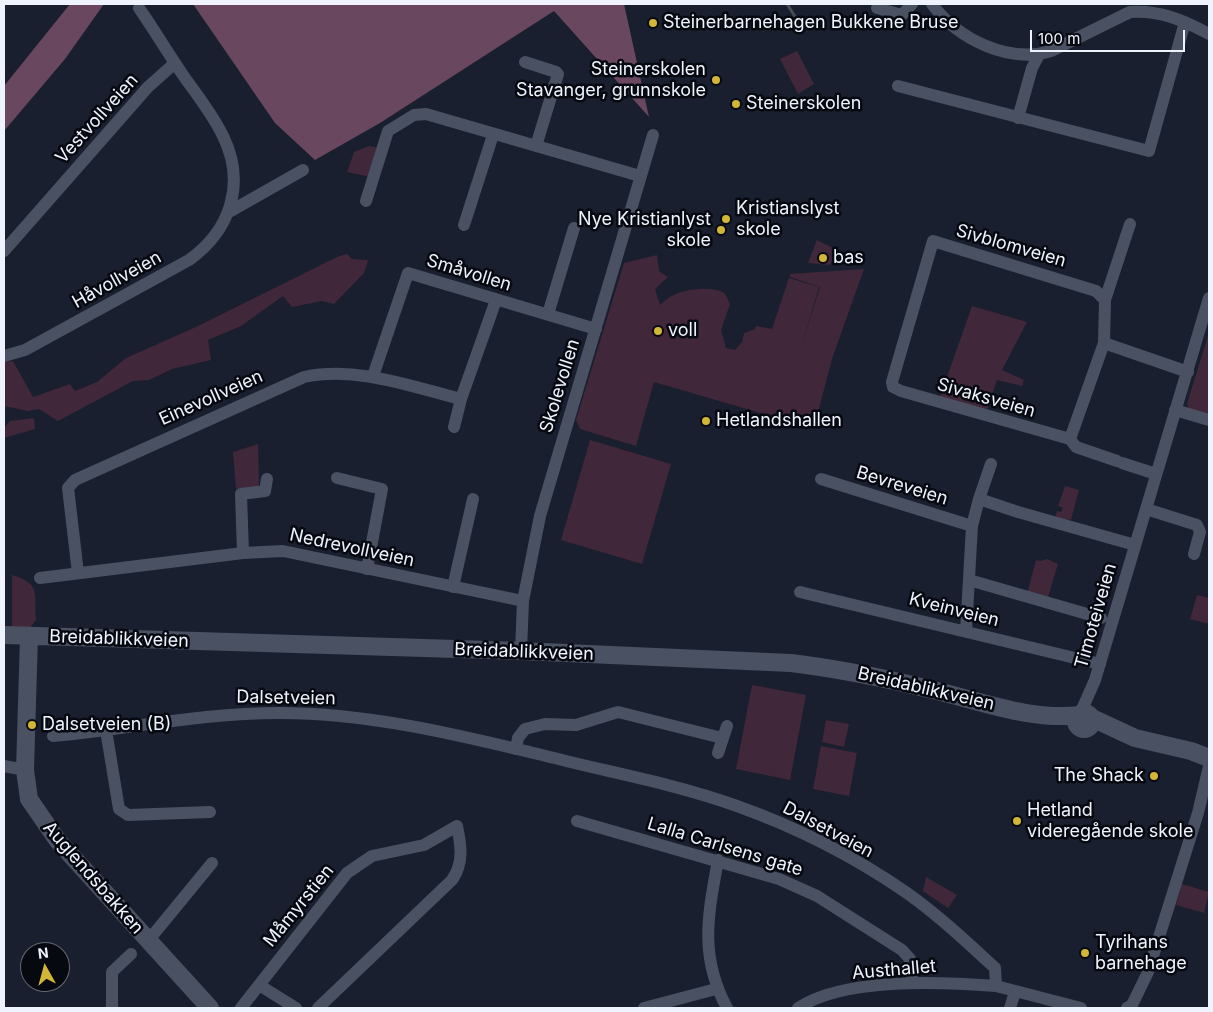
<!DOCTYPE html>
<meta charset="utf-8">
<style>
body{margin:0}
#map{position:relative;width:1213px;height:1012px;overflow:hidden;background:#191f2e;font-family:Inter,sans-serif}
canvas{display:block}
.frame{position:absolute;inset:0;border:5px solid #eef3fe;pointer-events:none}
.north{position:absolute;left:20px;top:942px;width:50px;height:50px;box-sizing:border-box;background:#070910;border:1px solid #63676f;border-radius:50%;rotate:353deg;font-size:14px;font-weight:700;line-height:20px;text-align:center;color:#eef3fe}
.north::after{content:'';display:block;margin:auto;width:18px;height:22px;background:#d3b635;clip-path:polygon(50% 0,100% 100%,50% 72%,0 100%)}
.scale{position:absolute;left:1030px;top:30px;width:155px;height:22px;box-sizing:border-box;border:2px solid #eef3fe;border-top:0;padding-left:6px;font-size:15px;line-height:18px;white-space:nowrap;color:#eef3fe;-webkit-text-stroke:4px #070910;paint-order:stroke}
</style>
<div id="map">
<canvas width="1213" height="1012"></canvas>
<div class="frame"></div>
<div class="north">N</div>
<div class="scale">100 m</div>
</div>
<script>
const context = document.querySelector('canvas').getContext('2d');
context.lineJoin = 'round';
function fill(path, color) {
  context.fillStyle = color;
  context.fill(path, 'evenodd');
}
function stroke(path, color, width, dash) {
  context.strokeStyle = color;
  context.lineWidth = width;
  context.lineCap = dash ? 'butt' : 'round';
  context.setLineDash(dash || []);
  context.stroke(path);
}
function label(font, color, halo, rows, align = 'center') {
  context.font = font + ' Inter,sans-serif';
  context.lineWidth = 5;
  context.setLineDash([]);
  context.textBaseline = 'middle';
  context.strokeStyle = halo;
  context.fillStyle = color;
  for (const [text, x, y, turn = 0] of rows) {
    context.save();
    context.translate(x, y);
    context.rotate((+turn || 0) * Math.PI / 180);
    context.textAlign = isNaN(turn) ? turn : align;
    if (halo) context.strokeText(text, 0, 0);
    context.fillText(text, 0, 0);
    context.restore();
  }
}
fill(new Path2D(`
 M797 51 814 84 798 94 780 59Z
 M369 146 379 148 371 177 347 172 354 152Z
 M817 240 841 252 829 265 808 263Z
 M347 254 352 259 368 260 364 273 334 304 322 301 292 307 283 296 241 326 208 340 211 360 172 369 149 380 133 381 58 421 39 409 28 411 4 406V362L13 361 33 397 70 384 75 391 97 382 126 358 196 327 337 257Z
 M657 255 659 271 668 277 655 289 660 305C665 301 670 296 676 294 686 289 716 285 725 294 727 296 728 301 730 304L721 330 726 348 735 350 742 342 744 333 755 329 756 326 772 329 789 278 819 287 802 345 820 287 790 277V274L864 269 832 359 815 424 792 417 788 421 654 382 636 446 580 429 576 420 624 263Z
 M972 306 1027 322 1002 370 1024 380 1022 386 997 380 987 410 940 397Z
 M1209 332V416L1190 410 1187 404Z
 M34 418 35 429 4 438V428L10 421Z
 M590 440 671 464 642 564 561 540Z
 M258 444 259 488 236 489 233 452Z
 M1065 486 1079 490 1071 520 1055 518 1057 511 1061 512 1063 508 1058 506Z
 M1047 559 1058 564 1048 597 1027 594 1036 560 1041 561Z
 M12 575C41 584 34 592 36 620L28 630 12 628Z
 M1197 595 1209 598V624L1190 619Z
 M752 685 806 695 790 780 736 769Z
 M826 720 849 724 844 747 822 742Z
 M821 746 857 753 849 796 813 789Z
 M926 877 957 895 948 908 923 891Z
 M1182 884 1209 892 1204 913 1176 905Z`), '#41273a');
fill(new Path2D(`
 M70 4H104L65 59 4 131V86Z
 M193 4H624L649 117 554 11 380 123 315 160 275 123Z`), '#68475f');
stroke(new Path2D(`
 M787 4 796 18`), '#474e52', 3);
stroke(new Path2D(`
 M932 4C958 39 1008 64 1051 51L1130 12C1160 10 1183 20 1209 34
 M877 8 902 15 912 4
 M525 62 556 72 558 74 536 146
 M898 86 1149 151 1185 22
 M1018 118 1032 68 1039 55
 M366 201 388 131 414 115 426 114 640 176
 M229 212 303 170
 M464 225 493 135
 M4 251 148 87 175 63
 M1105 300 1130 224
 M548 314 574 228
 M1104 343 1070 439 901 391 893 387 892 382 933 241 1096 291 1105 300 1104 343 1188 372
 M4 356 25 350 189 260C231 230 246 183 223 136 213 115 198 96 185 78 169 55 155 31 139 8
 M373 376 408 273 596 329
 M1175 410 1209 420
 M454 427 461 399
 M1070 439 1076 447 1117 461
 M1122 463 1156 474
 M337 478 382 489 367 569
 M821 479 972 526 966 631
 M979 499 991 464
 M1146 509 1197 525 1200 532 1194 554
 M972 526 979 499 1018 512 1135 545
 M243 553 241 494 265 491 267 479
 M78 573 68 488 75 480 304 377C357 366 409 386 461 399L496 300
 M40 578 243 553 283 551 523 601
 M969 580 1101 618
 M453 587 473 499
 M800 592 1100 664
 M521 651 523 601 540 516 653 135
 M1080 714 1095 680 1209 298
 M106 730 119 809 128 815 210 812
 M53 736C129 729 202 713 279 713 368 713 455 734 542 755 607 772 673 783 737 806 796 827 855 857 907 893 938 915 967 942 995 968L996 986 1081 1008
 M516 749 518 738 525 729 545 724 576 725 618 712 722 738
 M718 753 727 726
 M4 766 25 770
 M577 821 779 879 817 896 902 950 910 959 912 983
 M718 860C708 915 699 956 727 1008
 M148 941 212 863
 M259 985 296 1008
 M112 1008V972L131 954
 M241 1008 347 873 372 856 424 845 457 826C461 845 464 863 452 880L318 1008
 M644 1008 716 989
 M798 1008C845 977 942 982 996 986
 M1010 1008 1015 992
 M1127 1008 1132 1005 1148 972 1198 813 1209 766`), '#495163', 12);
stroke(new Path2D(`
 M4 635 521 651 791 663C840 669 889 679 937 691 983 702 1032 721 1080 715
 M29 636 25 770 29 799 58 841 210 1008
 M1076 721a8 8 0 1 1 16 0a8 8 0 1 1-16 0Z
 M1092 718 1135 738 1191 751 1209 758`), '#495163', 18);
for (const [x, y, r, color] of [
 [653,23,5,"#d3b635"],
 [716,80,5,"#d3b635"],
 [736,104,5,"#d3b635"],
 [726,219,5,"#d3b635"],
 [721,230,5,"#d3b635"],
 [823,258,5,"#d3b635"],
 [658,331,5,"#d3b635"],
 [706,421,5,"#d3b635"],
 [32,725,5,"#d3b635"],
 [1154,776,5,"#d3b635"],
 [1017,821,5,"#d3b635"],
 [1085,953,5,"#d3b635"]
]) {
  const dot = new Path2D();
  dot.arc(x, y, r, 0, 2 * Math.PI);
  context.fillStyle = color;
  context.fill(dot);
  stroke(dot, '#070910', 2);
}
label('18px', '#eef3fe', '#070910', [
 ["Steinerbarnehagen Bukkene Bruse",663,23],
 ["Steinerskolen",706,70,"right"],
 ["Stavanger, grunnskole",706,91,"right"],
 ["Steinerskolen",746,104],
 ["Kristianslyst",736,209],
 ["skole",736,230],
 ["Nye Kristianlyst",711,220,"right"],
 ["skole",711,241,"right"],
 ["bas",833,258],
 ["voll",668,331],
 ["Hetlandshallen",716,421],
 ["Dalsetveien (B)",42,725],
 ["The Shack",1144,776,"right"],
 ["Hetland",1027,811],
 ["videregående skole",1027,832],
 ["Tyrihans",1095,943],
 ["barnehage",1095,964]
], 'left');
label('18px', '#eef3fe', '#070910', [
 ["Vestvollveien",97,119,-48],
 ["Sivblomveien",1011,246,16],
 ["Småvollen",469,273,17],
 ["Håvollveien",117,280,-29],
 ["Skolevollen",560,386,-73],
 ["Einevollveien",211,398,-24],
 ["Sivaksveien",986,398,16],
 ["Bevreveien",902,486,17],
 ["Nedrevollveien",352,548,12],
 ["Kveinveien",954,610,14],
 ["Timoteiveien",1096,616,-74],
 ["Breidablikkveien",119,639,2],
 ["Breidablikkveien",524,652,2],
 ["Breidablikkveien",926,689,13],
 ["Dalsetveien",286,698,1],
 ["Dalsetveien",828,830,28],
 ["Lalla Carlsens gate",725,847,17],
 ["Auglendsbakken",93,878,49],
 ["Måmyrstien",299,906,-51],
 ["Austhallet",894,970,-5]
]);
</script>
